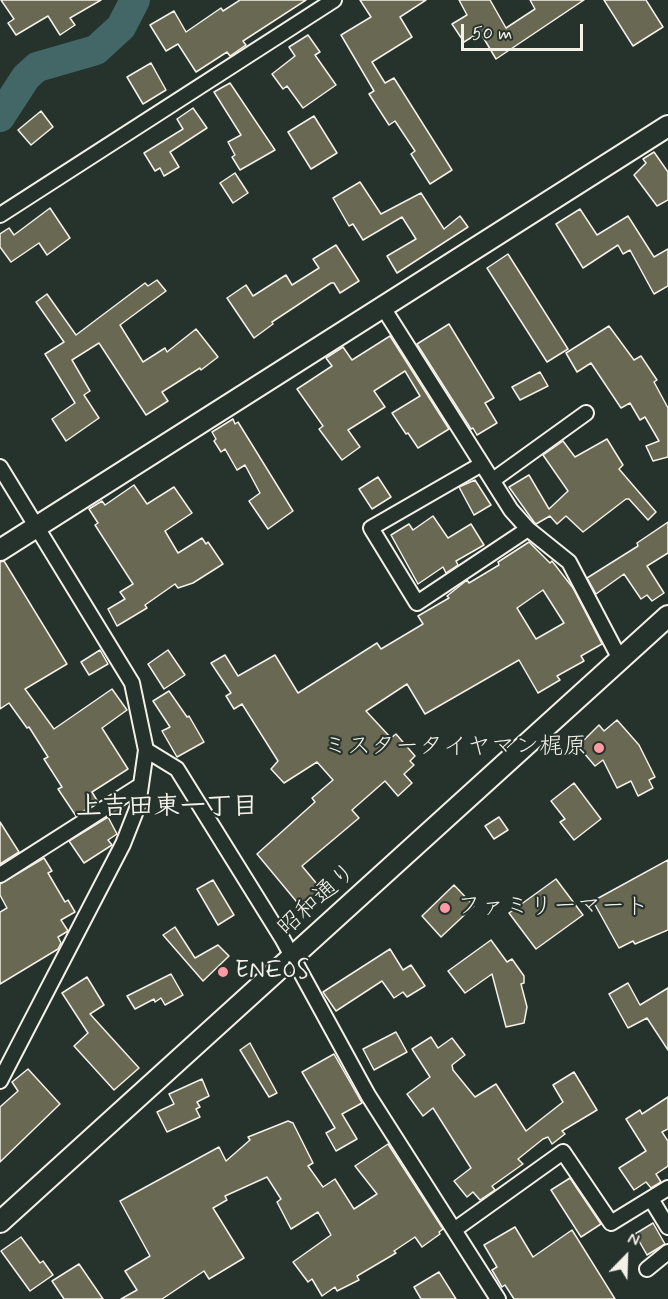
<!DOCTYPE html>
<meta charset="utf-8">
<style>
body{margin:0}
#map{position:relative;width:668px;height:1299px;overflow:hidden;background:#26332d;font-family:Mynerve,sans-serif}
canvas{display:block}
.north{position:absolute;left:596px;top:1227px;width:60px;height:60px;-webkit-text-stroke:4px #26332d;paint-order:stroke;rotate:23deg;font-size:16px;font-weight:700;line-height:24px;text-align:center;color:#f4f1e8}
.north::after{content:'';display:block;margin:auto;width:21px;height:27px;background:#f4f1e8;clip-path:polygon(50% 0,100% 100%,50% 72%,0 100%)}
.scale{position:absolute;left:461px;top:24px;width:122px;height:27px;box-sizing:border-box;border:3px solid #f4f1e8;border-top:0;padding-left:8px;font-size:18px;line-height:21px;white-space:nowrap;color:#f4f1e8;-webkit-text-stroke:4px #26332d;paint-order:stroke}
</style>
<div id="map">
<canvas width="668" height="1299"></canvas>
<div class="north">N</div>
<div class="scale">50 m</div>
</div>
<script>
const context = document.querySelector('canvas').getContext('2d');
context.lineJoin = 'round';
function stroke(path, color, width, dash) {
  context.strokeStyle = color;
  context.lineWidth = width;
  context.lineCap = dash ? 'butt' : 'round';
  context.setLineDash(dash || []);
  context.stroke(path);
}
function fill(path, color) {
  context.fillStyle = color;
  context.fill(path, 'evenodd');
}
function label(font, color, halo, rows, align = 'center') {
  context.font = font + ' Mynerve,"Klee One",sans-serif';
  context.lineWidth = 4.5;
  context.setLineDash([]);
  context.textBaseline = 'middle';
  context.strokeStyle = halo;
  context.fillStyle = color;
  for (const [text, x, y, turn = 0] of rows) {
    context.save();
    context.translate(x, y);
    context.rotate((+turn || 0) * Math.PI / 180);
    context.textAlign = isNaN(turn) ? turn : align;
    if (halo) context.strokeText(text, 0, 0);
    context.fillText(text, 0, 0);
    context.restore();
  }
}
stroke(new Path2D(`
 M0 117 26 77 37 67 96 50 121 27 135 0`), '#426766', 30);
const building = new Path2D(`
 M1 0H101L70 18 75 25 60 35 48 16 16 35 8 23 14 19Z
 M240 0H306L243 41 246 45 230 56 227 52 196 72 178 44 166 51 150 25 174 11 186 32 221 8 223 11Z
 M360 0H426L400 17 412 37 372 62 385 83 394 78 452 170 430 184 411 154 415 151 395 121 389 125 369 94 374 91 341 35 371 17Z
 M459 0H490L506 28 535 9 530 0H584L496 59 480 32 464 42 452 24 467 15Z
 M604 0H646L663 27 633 46Z
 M308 35 320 52 315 55 336 85 303 108 287 86 283 89 272 74 295 56 289 47Z
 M151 63 166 90 143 104 127 77Z
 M230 83 275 150 240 170 232 157 235 155 228 142 241 135 214 92Z
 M193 108 207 128 170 152 179 167 164 176 160 168 155 171 144 153 183 129 177 119Z
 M41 111 53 127 31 145 18 130Z
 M314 116 337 153 311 169 288 132Z
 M654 152 668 172V200L657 206 634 175 646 163 643 159Z
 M235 173 248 193 233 203 220 183Z
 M360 182 381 214 421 193 444 229 460 216 468 227 397 273 387 256 416 239 402 217 363 240 353 224 349 226 333 198Z
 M50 208 70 238 47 255 39 243 11 262 0 247V234L9 228 14 235Z
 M580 209 597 235 628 216 654 257 668 249V286L654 294 630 250 623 254 618 245 583 268 556 224Z
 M336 245 359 281 340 293 334 283H331L272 322 273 324 254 338 227 298 246 285 253 296 286 275 292 285 319 268 313 259Z
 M508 254 568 349 547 362 487 268Z
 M157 280 166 291 120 325 143 362 165 348 167 352 196 329 218 357 201 370 200 368 162 392 168 401 146 415 99 343 72 360 90 391 84 395 99 418 66 441 52 419 75 403 45 354 64 342 36 302 47 294 76 335 145 283 148 286Z
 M449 324 494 398 485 403 497 423 477 435 473 428 471 429 417 344Z
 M609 326 634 360 641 356 657 380 654 382 668 408V457L653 461 646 446 659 441 645 417 640 420 630 403 621 408 591 363 577 372 566 353Z
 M390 336 449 429 418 448 408 433 406 434 392 413 420 396 405 371 374 391 385 407 348 430 360 447 342 460 319 429 323 426 297 389 332 366 326 358 343 347 352 360Z
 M540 372 548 386 520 400 512 387Z
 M233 419 235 424 238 422 293 511 268 529 249 501 260 493 245 465 237 470 225 449 221 452 214 441 216 439 212 432Z
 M607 439 623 465 619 469 656 512 648 520 629 499H626L583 532 566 516 557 524 550 516 536 524 534 522 509 487 529 475 549 509 568 491 543 455 563 441 575 457Z
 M378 477 391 497 372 509 359 489Z
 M475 480 491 505 474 515 459 487Z
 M134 485 147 504 174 487 192 513 165 531 178 553 202 538 206 544 208 542 223 564 193 583 178 588 175 584 145 605 147 608 117 626 108 609 125 599 120 592 133 584 95 525 98 523 89 509 102 501 105 505Z
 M433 516 448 538 471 524 484 545 456 561 458 565 446 573 443 567 418 584 391 535 409 524 413 530Z
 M668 522V553L647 566 664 593 652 601 647 595 641 599 624 574 596 594 587 578 638 546 637 543Z
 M529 542 550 563 552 561 573 588 602 644 581 656 584 661 557 676 560 680 538 693 519 660 425 714 407 684 366 711 391 738 396 734 415 756 410 761 414 765 404 774 412 783 398 796 385 781 352 810 359 818 302 866 322 890 301 907 257 854 315 802 312 798 333 780 317 762 284 783 271 769 278 761 242 704 234 709 226 696 231 693 211 663 225 655 238 676 275 655 298 693 377 643 381 649 423 624 418 616 449 598 447 596 467 580 469 583 499 565 498 562ZM543 590 564 623 536 639 517 608Z
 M4 561 67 664 25 689 54 729 112 689 127 710 102 728 128 769 92 792 98 802 76 816 58 789 62 787 44 759 48 757 29 727 27 728 9 703 0 709V562Z
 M100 650 108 664 89 675 81 662Z
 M168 650 185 675 164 689 148 664Z
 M169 691 187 717 189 716 204 742 177 757 162 731 170 727 153 701Z
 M617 720 639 745 655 777 649 780 653 788 638 796 631 781 617 788 603 760 595 766 578 746 599 725 604 731Z
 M574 783 601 819 574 840 560 822 565 819 551 801Z
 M108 817 117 834 108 840 112 845 84 863 69 841Z
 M499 817 508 830 494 839 485 826Z
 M0 822 19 852 0 864Z
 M44 858 52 871 48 873 65 902 68 900 75 912 61 920 68 931 58 937 61 943 58 949 0 984V912L7 908 0 895V884Z
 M668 860V930L635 944 633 941 619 948 593 901Z
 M556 879 583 915 536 949 509 913Z
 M213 880 234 915 218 925 197 889Z
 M454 885 474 906 441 937 422 916Z
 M175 927 195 958 218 945 229 956 203 981 163 935Z
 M491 940 507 962 512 959 524 976V983L521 984 527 1007 524 1023 506 1027 492 974 465 993 448 971Z
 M390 949 403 970 411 965 425 986 407 997 403 992 394 998 382 981 336 1011 323 992Z
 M171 974 183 995 165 1005 161 998 155 1002 154 999 135 1009 127 996Z
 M87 977 104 1005 90 1014 139 1068 114 1090 74 1046 88 1033 62 993Z
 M628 983 640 1005 668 988V1050L647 1018 628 1028 609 994Z
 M396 1032 407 1052 374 1070 363 1049Z
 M431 1037 438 1048 452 1038 465 1055 452 1065 453 1070 475 1097 496 1084 526 1131 563 1102 553 1085 574 1072 597 1110 562 1131 565 1134 552 1144 548 1137 543 1139 518 1159 523 1164 492 1186 495 1190 480 1200 473 1192 467 1197 454 1181 471 1168 433 1108 423 1116 407 1094 430 1077 412 1049Z
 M250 1043 277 1093 269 1097 240 1050Z
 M334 1054 362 1103 342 1114 357 1139 336 1151 326 1133 335 1128 302 1072Z
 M28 1069 60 1104 0 1162V1107L18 1091 12 1082Z
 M202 1079 209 1096 197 1102 200 1107 196 1109 200 1117 167 1132 157 1112 174 1104 169 1094Z
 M668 1097V1129L662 1132 668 1141V1166L656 1174 661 1182 651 1188 646 1182 634 1190 619 1168 646 1151 626 1119 640 1110 642 1114Z
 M288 1121 293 1123 313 1163 308 1166 323 1187 335 1179 354 1209 377 1194 355 1166 388 1144 443 1229 439 1232 440 1234 422 1247 415 1237 394 1251 396 1253 357 1276 359 1280 337 1291 335 1287 322 1296 312 1279 308 1282 293 1262 331 1235 318 1212 291 1229 277 1202 281 1199 267 1177 225 1196 227 1200 213 1208 244 1258 209 1279 204 1271 162 1299H121L137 1290 125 1271 150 1256 120 1201 219 1147 226 1161 250 1140 248 1137Z
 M570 1178 601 1224 581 1237 551 1190Z
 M653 1223 665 1244 647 1255 635 1234Z
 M515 1227 533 1257 572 1230 615 1299H514L505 1285 502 1287 492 1270 497 1267 484 1245Z
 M21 1237 40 1263 43 1261 53 1275 30 1291 1 1251Z
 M79 1264 103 1299H64L52 1281Z
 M439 1272 456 1299H421L414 1287Z`);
fill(building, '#696853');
stroke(building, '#f4f1e8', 1.5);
const street = new Path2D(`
 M0 215 334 0
 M382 306 511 510 528 529 569 562 620 659
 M482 464 371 528 417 603 528 529
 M0 467 132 683 146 750 138 806 123 844 0 1081
 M493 480 586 413
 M146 750 177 769 282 938 368 1095 498 1299
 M0 875 141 785
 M651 1199 668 1227
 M454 1230 563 1152 611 1223 668 1188
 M647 1269 668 1252`);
const secondary = new Path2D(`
 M0 550 668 126
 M0 1222 668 616`);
stroke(street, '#f4f1e8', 18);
stroke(secondary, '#f4f1e8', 24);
stroke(street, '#26332d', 14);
stroke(secondary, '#26332d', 20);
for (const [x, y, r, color] of [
 [599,748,6,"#ff9aa2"],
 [445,908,6,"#ff9aa2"],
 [223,972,6,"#ff9aa2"]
]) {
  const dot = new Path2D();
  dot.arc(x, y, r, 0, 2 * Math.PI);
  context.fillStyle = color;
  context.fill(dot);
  stroke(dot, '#26332d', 2);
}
label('24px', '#f4f1e8', '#26332d', [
 ["ミスタータイヤマン梶原",587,748,"right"],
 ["ファミリーマート",457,908],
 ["ENEOS",235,972]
], 'left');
label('24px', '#f4f1e8', '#26332d', [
 ["昭和通り",318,901,-42]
]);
label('bold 26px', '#f4f1e8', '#26332d', [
 ["上吉田東一丁目",167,809]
]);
</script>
